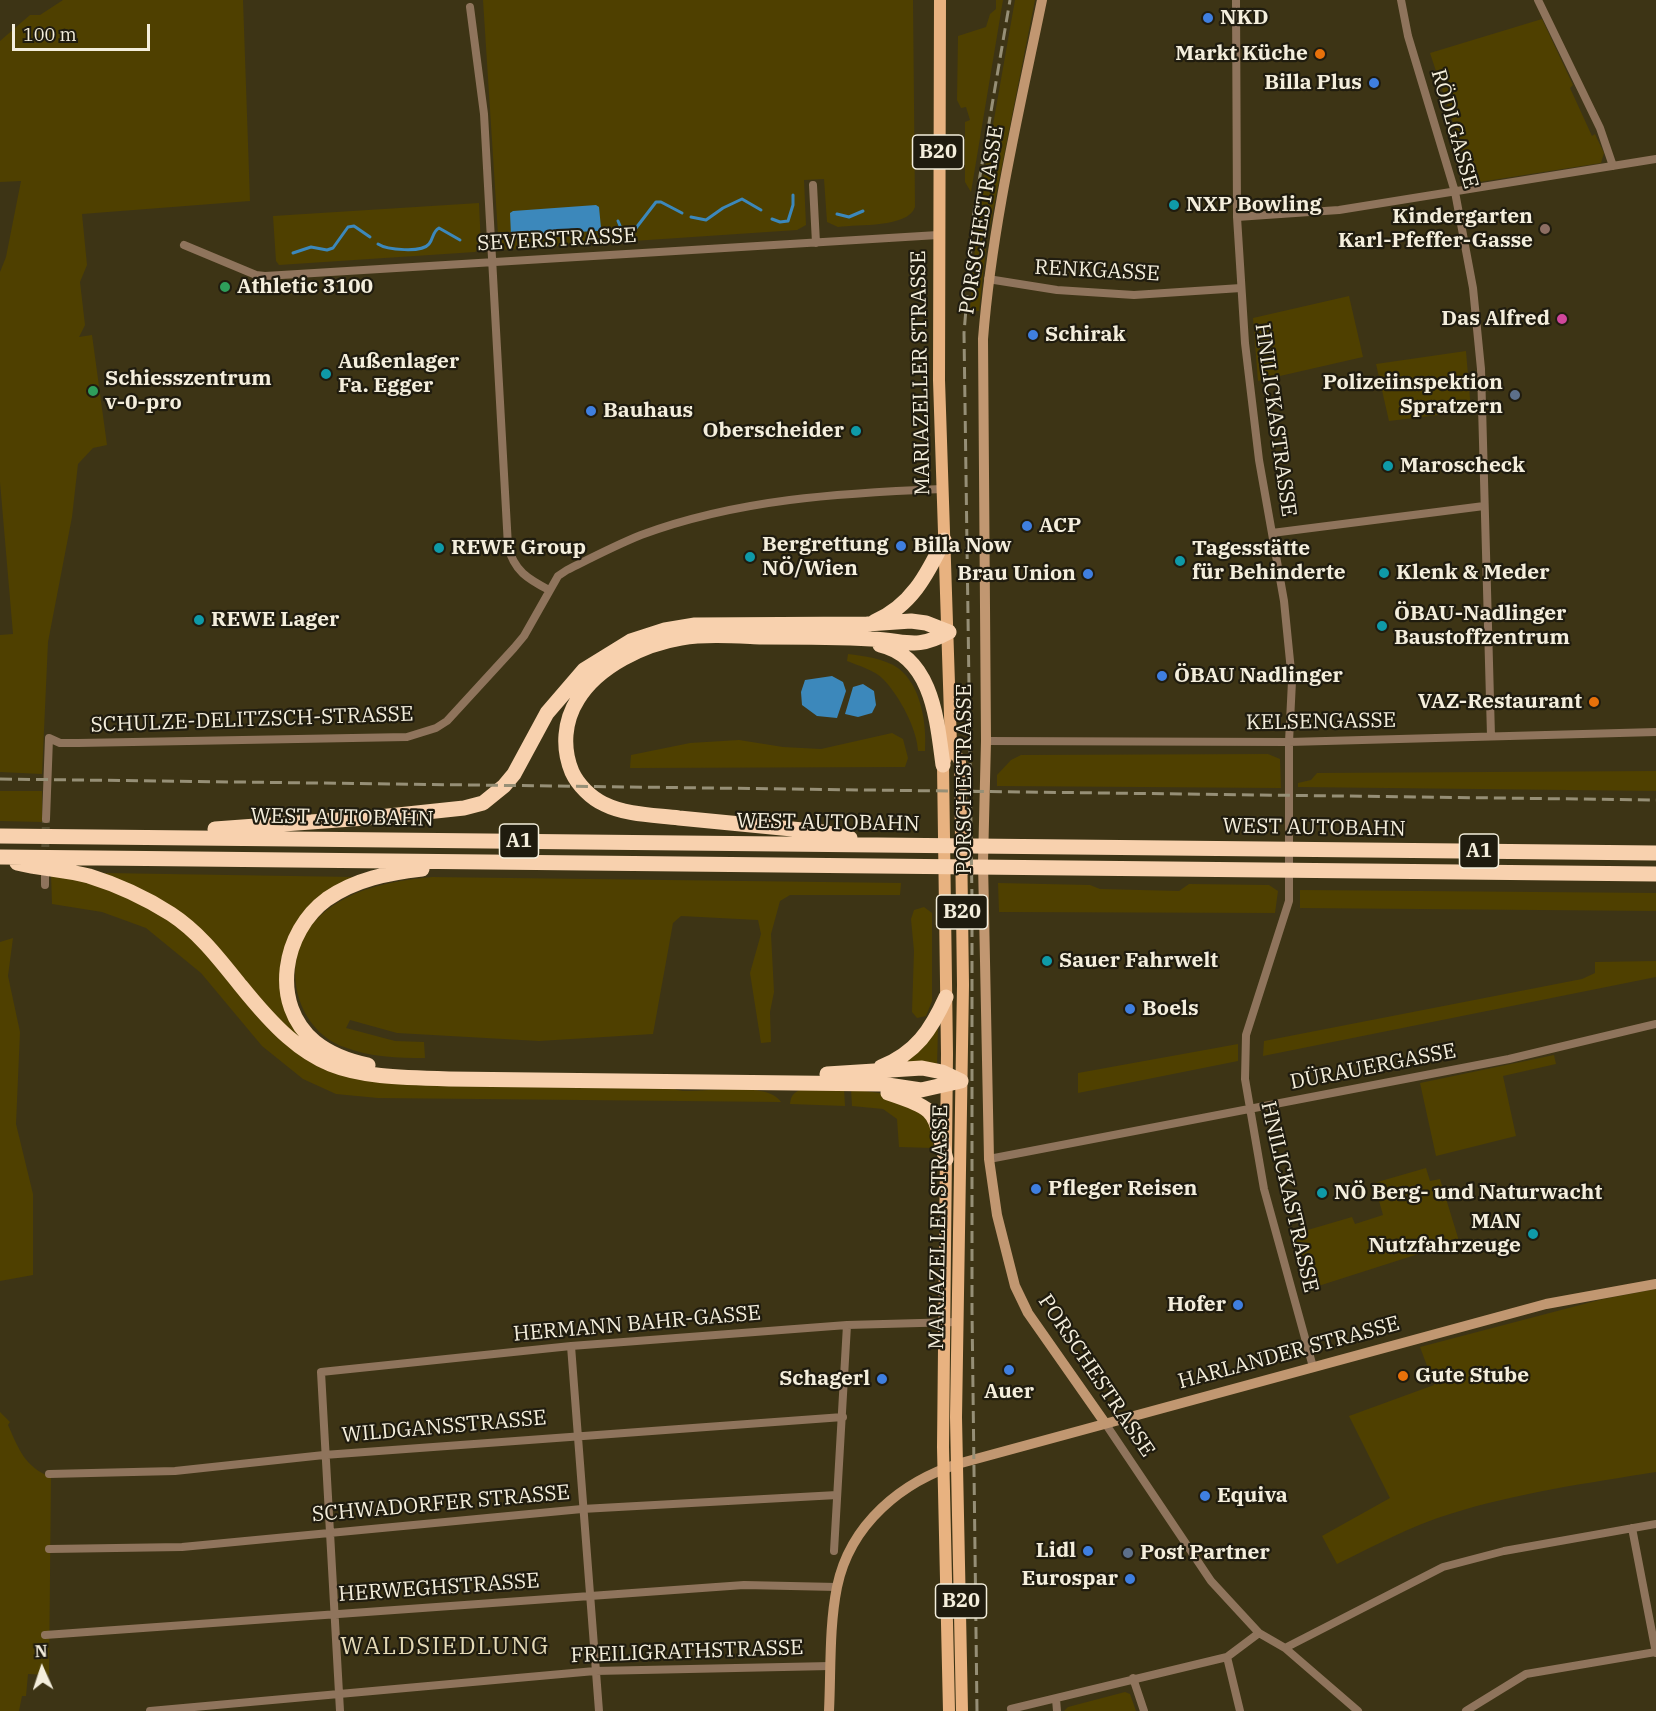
<!DOCTYPE html>
<meta charset="utf-8">
<style>
body{margin:0}
#map{position:relative;width:1656px;height:1711px;overflow:hidden;background:#3d3415;font-family:"IBM Plex Serif",serif}
canvas{display:block}
.north{position:absolute;left:12px;top:1639px;width:60px;height:60px;-webkit-text-stroke:4px #201c0f;paint-order:stroke;rotate:357deg;font-size:16px;font-weight:700;line-height:24px;text-align:center;color:#f4eedc}
.north::after{content:'';display:block;margin:auto;width:21px;height:27px;background:#f4eedc;clip-path:polygon(50% 0,100% 100%,50% 72%,0 100%)}
.scale{position:absolute;left:12px;top:24px;width:138px;height:27px;box-sizing:border-box;border:3px solid #f4eedc;border-top:0;padding-left:8px;font-size:18px;line-height:21px;white-space:nowrap;color:#f4eedc;-webkit-text-stroke:4px #201c0f;paint-order:stroke}
</style>
<div id="map">
<canvas width="1656" height="1711"></canvas>
<div class="north">N</div>
<div class="scale">100 m</div>
</div>
<script>
const context = document.querySelector('canvas').getContext('2d');
context.lineJoin = 'round';
function fill(path, color) {
  context.fillStyle = color;
  context.fill(path, 'evenodd');
}
function stroke(path, color, width, dash) {
  context.strokeStyle = color;
  context.lineWidth = width;
  context.lineCap = dash ? 'butt' : 'round';
  context.setLineDash(dash || []);
  context.stroke(path);
}
function label(font, color, halo, rows, align = 'center') {
  context.font = font + ' "IBM Plex Serif",serif';
  context.lineWidth = 4.5;
  context.setLineDash([]);
  context.textBaseline = 'middle';
  context.strokeStyle = halo;
  context.fillStyle = color;
  for (const [text, x, y, turn = 0] of rows) {
    context.save();
    context.translate(x, y);
    context.rotate((+turn || 0) * Math.PI / 180);
    context.textAlign = isNaN(turn) ? turn : align;
    if (halo) context.strokeText(text, 0, 0);
    context.fillText(text, 0, 0);
    context.restore();
  }
}
fill(new Path2D(`
 M63 0H243L250 201 82 214 87 265 80 282 85 325 79 337 92 335 107 445 93 448 78 464 72 517 48 642 42 774 0 772V635L13 634 0 482V272L6 257 21 181 0 182V41L30 15H40Z
 M483 0H913L915 207C908 228 858 224 838 227L827 222 824 179 804 180 806 225 797 230 499 250Z
 M996 0H1003L971 192 965 182V122L970 120 966 107 961 108 957 100 958 36 986 27 990 14 996 9Z
 M1015 0H1035L990 226 985 228 984 236 987 240 979 311H970L978 210Z
 M1542 19 1573 85 1570 88 1592 136 1595 134 1604 153 1601 163 1473 183 1430 53Z
 M479 203 481 247 475 252 279 265 276 261 273 216Z
 M1349 296 1363 357 1258 381 1253 318Z
 M1466 351 1471 411 1389 421 1376 364Z
 M848 654C864 656 883 658 898 668 921 685 927 724 925 751H918C917 729 900 697 884 680 875 670 859 666 847 661Z
 M892 733 903 739 908 758 905 767 630 768 631 755 690 743 739 740 783 747 821 749Z
 M1268 754 1280 759 1281 788 997 786V775L1011 760 1021 755Z
 M1656 771V791L1298 787V783L1311 780 1317 773Z
 M0 791H42V822L0 821Z
 M104 873 354 877C329 900 274 937 281 975 284 995 296 1017 303 1037L296 1041 207 938Z
 M51 874 100 885 172 919 331 1071 660 1084C668 1087 675 1090 683 1091 705 1092 768 1081 781 1102L378 1098 336 1094 303 1079 262 1046 201 973 146 928 102 912 52 904Z
 M432 877 901 883 900 895H790L780 901 771 934 774 992 770 1012 771 1042 761 1043 750 973 761 934 758 920 681 916 673 923 653 1034 539 1041 397 1033 350 1020 346 1028 395 1041 424 1042 425 1058C398 1058 369 1057 344 1047 294 1029 279 959 315 921 345 889 391 881 432 877Z
 M998 883 1090 885 1100 889 1179 891 1189 884 1269 885 1278 891 1275 913 999 912Z
 M1300 890 1656 893V911L1300 908Z
 M924 907 932 913V1001L926 1016 917 1018 912 1012 914 951 911 919 914 910Z
 M13 938 8 976 20 1032 16 1124 33 1194V1275L0 1281V942Z
 M1656 961V977L1263 1056 1264 1041 1582 979 1595 973V962Z
 M938 1028 937 1066 890 1068Z
 M1238 1044V1061L1078 1093V1073Z
 M1554 1055 1556 1064 1503 1076 1516 1136 1436 1156 1420 1083Z
 M804 1088H844L845 1106 790 1104C791 1094 795 1092 804 1088Z
 M851 1089 879 1093 923 1110 933 1128V1148L899 1147 897 1119 883 1109 852 1106Z
 M1426 1168 1430 1181 1440 1179 1459 1241 1309 1289 1294 1234 1352 1217 1355 1224 1383 1215 1374 1183Z
 M1656 1289V1472C1588 1483 1516 1493 1450 1514 1411 1526 1374 1546 1337 1564L1322 1536 1390 1498 1349 1416 1434 1385 1420 1347 1603 1299Z
 M0 1412 10 1422 8 1425C19 1450 25 1467 51 1477L49 1675 28 1674 26 1696H22L19 1711H0Z
 M1125 1692 1130 1694 1136 1711H1064L1068 1707Z`), '#4f4000');
fill(new Path2D(`
 M596 205 599 207 601 228 598 231 511 235 510 213 513 211Z
 M832 676 843 682 846 691 837 718 817 716 802 705 801 692 805 680Z
 M863 684 874 691 876 705 872 713 858 717 845 714 853 687Z`), '#3c88bb');
stroke(new Path2D(`
 M837 214 849 217 863 211
 M691 217 706 220 723 208 742 199 761 210
 M772 219 780 222 788 221 793 205V195
 M618 221 621 228H636L656 202H661L682 213
 M378 244C387 250 422 253 429 244 434 238 432 232 439 228L460 240
 M293 253 311 247 327 250 333 248 348 227 354 226 370 237`), '#3c88bb', 3);
stroke(new Path2D(`
 M45 859 46 819`), '#585033', 8, [8, 4]);
stroke(new Path2D(`
 M1236 0 1237 217 1245 343 1259 460 1284 601 1292 681 1289 742V901L1246 1035 1245 1079 1264 1189 1313 1367
 M1401 0 1408 36 1455 192 1473 288 1481 369 1491 736
 M1538 0 1600 128 1613 166
 M470 7 484 114 508 546C514 571 528 579 549 590
 M813 185 816 243
 M1237 217 1339 210 1656 159
 M184 245 256 275 265 276 938 235
 M988 279 1057 290 1134 295 1241 288
 M1272 533 1484 506
 M986 741 1289 742 1656 732
 M46 819 49 738 60 743H78L407 737 436 728 447 721 514 648 524 636 558 576 567 570C591 558 616 545 641 535 738 499 840 493 942 489
 M45 876V885
 M989 1159 1509 1059 1656 1024
 M571 1346 599 1711
 M1105 1423 1211 1581 1259 1633 1285 1648 1358 1711
 M49 1474 175 1471 324 1455 843 1417
 M1632 1528 1656 1653
 M49 1549 182 1547 582 1509 837 1495
 M834 1551 847 1325
 M45 1635 744 1585 837 1587
 M1285 1648 1443 1567 1504 1551 1656 1524
 M1227 1657 1240 1711
 M1133 1678 1144 1711
 M1056 1699 1057 1711
 M1011 1709 1227 1657 1259 1633
 M150 1711 595 1671 830 1666
 M340 1711 321 1372 571 1346 847 1325 957 1322
 M1466 1711 1526 1674 1656 1652`), '#8f745c', 8);
stroke(new Path2D(`
 M1042 0C1019 112 992 224 983 339L986 741 983 862 989 1159 997 1215 1015 1286 1028 1313 1105 1423
 M829 1711C831 1670 829 1627 837 1587 850 1524 902 1481 961 1463L1546 1304 1656 1284`), '#c19771', 10);
stroke(new Path2D(`
 M940 0 939 380 951 745 943 765 947 1054 943 1447 949 1711
 M951 745 960 762 963 985 956 1417 962 1711`), '#e8b280', 12);
stroke(new Path2D(`
 M874 622C911 606 927 575 944 540
 M880 645C933 657 937 722 943 765
 M215 829 379 817 464 808 483 803 504 786 514 774 547 713 584 670 631 641 665 630 695 625 867 624 911 621 926 623 949 632
 M0 836 1656 853
 M850 838 823 832C775 827 727 823 679 818 654 815 626 815 604 804 591 798 578 785 572 772 562 748 564 721 578 699 598 666 644 644 681 638 708 634 735 636 762 637 798 637 835 637 871 639 907 640 914 651 949 632
 M0 857 1656 874
 M17 863C41 869 66 870 89 876 118 885 146 898 171 914 200 933 220 960 241 986 312 1074 340 1076 449 1079L881 1084 921 1090 961 1081
 M368 1065C349 1061 330 1054 315 1042 269 1004 283 931 327 899 356 879 388 873 422 869
 M881 1067C916 1053 931 1030 946 997
 M827 1074 922 1068 942 1072 961 1081
 M888 1093C941 1111 932 1110 946 1159`), '#f8d1ae', 15);
stroke(new Path2D(`
 M0 779 1656 800
 M977 1711 972 1310V900L964 333 974 211 1010 0`), '#968f76', 3, [12, 6]);
for (const [x, y, r, color] of [
 [1208,18,6,"#3f7fe0"],
 [1320,54,6,"#e8710a"],
 [1374,83,6,"#3f7fe0"],
 [1174,205,6,"#0f9aa8"],
 [1545,229,6,"#8d6e63"],
 [225,287,6,"#2e9e5b"],
 [1562,319,6,"#d1479c"],
 [1033,335,6,"#3f7fe0"],
 [326,374,6,"#0f9aa8"],
 [93,391,6,"#2e9e5b"],
 [1515,395,6,"#5c6f8a"],
 [591,411,6,"#3f7fe0"],
 [856,431,6,"#0f9aa8"],
 [1388,466,6,"#0f9aa8"],
 [1027,526,6,"#3f7fe0"],
 [901,546,6,"#3f7fe0"],
 [439,548,6,"#0f9aa8"],
 [750,557,6,"#0f9aa8"],
 [1180,561,6,"#0f9aa8"],
 [1384,573,6,"#0f9aa8"],
 [1088,574,6,"#3f7fe0"],
 [199,620,6,"#0f9aa8"],
 [1382,626,6,"#0f9aa8"],
 [1162,676,6,"#3f7fe0"],
 [1594,702,6,"#e8710a"],
 [1047,961,6,"#0f9aa8"],
 [1130,1009,6,"#3f7fe0"],
 [1036,1189,6,"#3f7fe0"],
 [1322,1193,6,"#0f9aa8"],
 [1533,1234,6,"#0f9aa8"],
 [1238,1305,6,"#3f7fe0"],
 [1009,1370,6,"#3f7fe0"],
 [1403,1376,6,"#e8710a"],
 [882,1379,6,"#3f7fe0"],
 [1205,1496,6,"#3f7fe0"],
 [1088,1551,6,"#3f7fe0"],
 [1128,1553,6,"#5c6f8a"],
 [1130,1579,6,"#3f7fe0"]
]) {
  const dot = new Path2D();
  dot.arc(x, y, r, 0, 2 * Math.PI);
  context.fillStyle = color;
  context.fill(dot);
  stroke(dot, '#201c0f', 2);
}
for (const [x, y, w] of [
 [938,152,51],
 [519,841,39],
 [1479,851,39],
 [962,912,51],
 [961,1601,51]
]) {
  const box = new Path2D();
  box.roundRect(x - w / 2, y - 17, w, 34, 4.5);
  context.fillStyle = '#201c0f';
  context.fill(box);
  stroke(box, '#f4eedc', 1.5);
}
label('bold 20px', '#f4eedc', null, [
 ["B20",938,152],
 ["A1",519,841],
 ["A1",1479,851],
 ["B20",962,912],
 ["B20",961,1601]
]);
label('bold 21px', '#f4eedc', '#201c0f', [
 ["NKD",1220,18],
 ["Markt Küche",1308,54,"right"],
 ["Billa Plus",1362,83,"right"],
 ["NXP Bowling",1186,205],
 ["Kindergarten",1533,217,"right"],
 ["Karl-Pfeffer-Gasse",1533,241,"right"],
 ["Athletic 3100",237,287],
 ["Das Alfred",1550,319,"right"],
 ["Schirak",1045,335],
 ["Außenlager",338,362],
 ["Fa. Egger",338,386],
 ["Schiesszentrum",105,379],
 ["v-0-pro",105,403],
 ["Polizeiinspektion",1503,383,"right"],
 ["Spratzern",1503,407,"right"],
 ["Bauhaus",603,411],
 ["Oberscheider",844,431,"right"],
 ["Maroscheck",1400,466],
 ["ACP",1039,526],
 ["Bergrettung",762,545],
 ["NÖ/Wien",762,569],
 ["Billa Now",913,546],
 ["REWE Group",451,548],
 ["Tagesstätte",1192,549],
 ["für Behinderte",1192,573],
 ["Klenk & Meder",1396,573],
 ["Brau Union",1076,574,"right"],
 ["ÖBAU-Nadlinger",1394,614],
 ["Baustoffzentrum",1394,638],
 ["REWE Lager",211,620],
 ["ÖBAU Nadlinger",1174,676],
 ["VAZ-Restaurant",1582,702,"right"],
 ["Sauer Fahrwelt",1059,961],
 ["Boels",1142,1009],
 ["Pfleger Reisen",1048,1189],
 ["NÖ Berg- und Naturwacht",1334,1193],
 ["MAN",1521,1222,"right"],
 ["Nutzfahrzeuge",1521,1246,"right"],
 ["Hofer",1226,1305,"right"],
 ["Gute Stube",1415,1376],
 ["Schagerl",870,1379,"right"],
 ["Auer",1009,1392,"center"],
 ["Equiva",1217,1496],
 ["Lidl",1076,1551,"right"],
 ["Post Partner",1140,1553],
 ["Eurospar",1118,1579,"right"]
], 'left');
label('21px', '#f4eedc', '#201c0f', [
 ["RÖDLGASSE",1454,129,74],
 ["PORSCHESTRASSE",982,220,-81],
 ["SEVERSTRASSE",557,240,-3],
 ["RENKGASSE",1097,271,3],
 ["MARIAZELLER STRASSE",921,373,-91],
 ["HNILICKASTRASSE",1275,420,82],
 ["SCHULZE-DELITZSCH-STRASSE",252,720,-2],
 ["KELSENGASSE",1321,722,-1],
 ["PORSCHESTRASSE",965,779,-90],
 ["WEST AUTOBAHN",342,818,1],
 ["WEST AUTOBAHN",828,823,1],
 ["WEST AUTOBAHN",1314,828,1],
 ["DÜRAUERGASSE",1373,1067,-11],
 ["HNILICKASTRASSE",1289,1197,77],
 ["MARIAZELLER STRASSE",939,1227,-89],
 ["HERMANN BAHR-GASSE",637,1324,-5],
 ["HARLANDER STRASSE",1289,1353,-15],
 ["PORSCHESTRASSE",1096,1376,56],
 ["WILDGANSSTRASSE",444,1427,-5],
 ["SCHWADORFER STRASSE",441,1504,-5],
 ["HERWEGHSTRASSE",439,1588,-4],
 ["FREILIGRATHSTRASSE",687,1652,-2]
]);
context.letterSpacing = '1.5px';
label('24px', '#e4d9b6', '#201c0f', [
 ["WALDSIEDLUNG",445,1647]
]);
context.letterSpacing = '0px';
</script>
